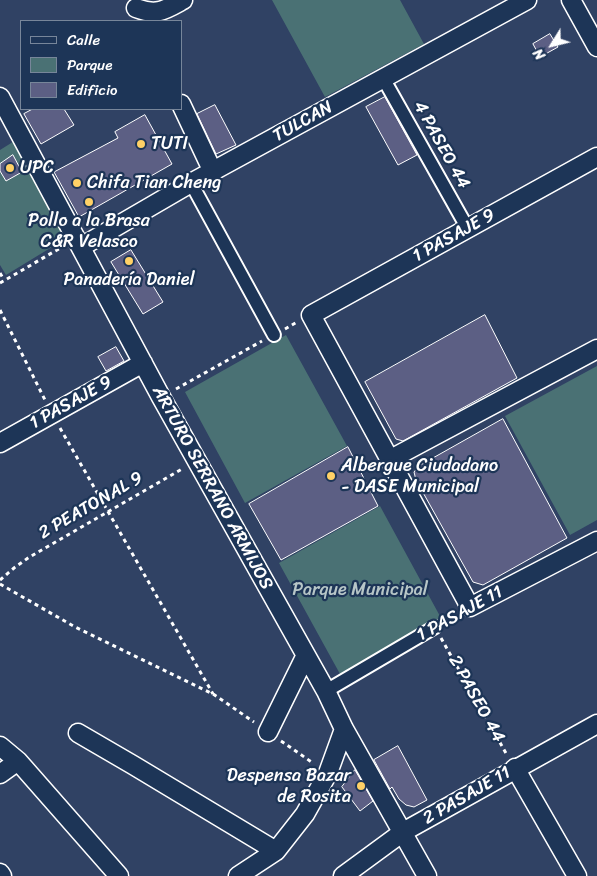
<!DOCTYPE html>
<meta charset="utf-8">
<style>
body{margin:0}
#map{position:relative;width:597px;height:876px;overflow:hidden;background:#304264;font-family:Sriracha,sans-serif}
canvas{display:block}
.legend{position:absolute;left:20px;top:20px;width:162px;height:90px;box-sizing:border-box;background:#1d3557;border:1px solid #77869a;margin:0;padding:6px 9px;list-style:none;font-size:15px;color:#fff}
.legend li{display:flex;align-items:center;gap:10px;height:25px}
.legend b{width:25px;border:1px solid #77869a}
.north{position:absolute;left:527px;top:20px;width:50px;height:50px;-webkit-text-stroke:4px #1d3557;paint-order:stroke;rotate:234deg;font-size:14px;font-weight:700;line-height:20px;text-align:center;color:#fff}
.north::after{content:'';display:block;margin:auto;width:18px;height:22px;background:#fff;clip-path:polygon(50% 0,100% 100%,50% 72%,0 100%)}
</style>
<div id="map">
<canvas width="597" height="876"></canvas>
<ul class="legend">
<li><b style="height:6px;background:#1d3557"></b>Calle</li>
<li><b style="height:14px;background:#4a7174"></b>Parque</li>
<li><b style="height:14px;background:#5c5f84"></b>Edificio</li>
</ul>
<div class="north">N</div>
</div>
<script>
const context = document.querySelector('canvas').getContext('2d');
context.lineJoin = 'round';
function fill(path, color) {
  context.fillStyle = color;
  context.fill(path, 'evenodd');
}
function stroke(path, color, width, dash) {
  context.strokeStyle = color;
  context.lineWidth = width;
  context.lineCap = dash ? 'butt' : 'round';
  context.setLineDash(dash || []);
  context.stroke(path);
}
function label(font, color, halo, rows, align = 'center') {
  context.font = font + ' Sriracha,sans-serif';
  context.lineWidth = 4.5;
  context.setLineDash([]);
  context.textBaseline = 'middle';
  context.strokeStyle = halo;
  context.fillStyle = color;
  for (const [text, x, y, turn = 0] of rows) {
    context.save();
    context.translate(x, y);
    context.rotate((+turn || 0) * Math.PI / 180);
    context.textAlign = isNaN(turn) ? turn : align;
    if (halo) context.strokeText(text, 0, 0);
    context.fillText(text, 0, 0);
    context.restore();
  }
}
fill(new Path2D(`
 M272 0H400L424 44 325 97Z
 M16 140 70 236 6 275 0 265V150Z
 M286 335 347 446 245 503 185 392Z
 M597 366V520L570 535 505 416Z
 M380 506 441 618 340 674 279 563Z`), '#4a7174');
const building = new Path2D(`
 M550 34 558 47 540 57 533 44Z
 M385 97 417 155 398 165 366 107Z
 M215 105 236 145 216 154 197 114Z
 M33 109H64L74 125 41 144 24 114Z
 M145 115 172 164 79 217 54 172 118 138 115 132Z
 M13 155 22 172 6 181 0 171V164Z
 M131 250 163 302 143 314 111 262Z
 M485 315 517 378 403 441 396 439 365 382Z
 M116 347 124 361 106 371 98 357Z
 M503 419 567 538 483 585 473 582 416 480 414 472 419 466Z
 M348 447 378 506 281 560 249 504Z
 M398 746 427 800 414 807 406 805 399 799 392 787 390 789 374 760Z
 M355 770 373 801 360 811 342 787Z`);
fill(building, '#5c5f84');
stroke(building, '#fff', 1);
const pedestrian = new Path2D(`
 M383 78 468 229
 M191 183 274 335
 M326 691 435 627`);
const minor = new Path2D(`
 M571 0 597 47
 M136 8C157 16 165 10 183 0
 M0 97 161 397 326 691 344 729 427 876
 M181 104 213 172
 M597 157 311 315 470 607 597 541
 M81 247 191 183 527 0
 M0 443 143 363
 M389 460 597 349
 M268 732 306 655
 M78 733 133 765 276 851
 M0 746 18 761 119 876
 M515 768 577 876
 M0 774 18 761
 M0 873 2 876
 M238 876 276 851 305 814 328 773 344 729
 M343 876 403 832 597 724`);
stroke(pedestrian, '#fff', 16);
stroke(minor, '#fff', 21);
stroke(new Path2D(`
 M0 273 4 280
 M0 283 62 247
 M0 310 45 400
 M285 329 297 322
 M176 389 262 341
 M60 428 213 694
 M0 580 14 568 28 558 182 469
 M0 584 75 627 213 694 254 722
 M441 638 507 755
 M281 741 313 763`), '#fff', 3, [4, 4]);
stroke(pedestrian, '#1d3557', 12);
stroke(minor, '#1d3557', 18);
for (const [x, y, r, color] of [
 [141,144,5,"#ffd166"],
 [10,168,5,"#ffd166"],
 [77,183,5,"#ffd166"],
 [89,202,5,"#ffd166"],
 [129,261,5,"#ffd166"],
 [331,476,5,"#ffd166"],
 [361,786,5,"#ffd166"]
]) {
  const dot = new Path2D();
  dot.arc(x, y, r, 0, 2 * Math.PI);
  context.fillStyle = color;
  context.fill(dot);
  stroke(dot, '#1d3557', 2);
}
label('18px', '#fff', '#1d3557', [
 ["TULCAN",303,122,-29],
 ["4 PASEO 44",441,145,61],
 ["1 PASAJE 9",454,236,-29],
 ["1 PASAJE 9",71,403,-29],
 ["ARTURO SERRANO ARMIJOS",212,488,61],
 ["2 PEATONAL 9",91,506,-30],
 ["1 PASAJE 11",460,614,-29],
 ["2 PASEO 44",476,699,61],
 ["2 PASAJE 11",467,796,-30]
]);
label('18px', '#fff', '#1d3557', [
 ["TUTI",151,144],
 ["UPC",20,168],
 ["Chifa Tian Cheng",87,183],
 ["Pollo a la Brasa",89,221,"center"],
 ["C&R Velasco",89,242,"center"],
 ["Panadería Daniel",129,280,"center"],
 ["Albergue Ciudadano",341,466],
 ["- DASE Municipal",341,487],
 ["Despensa Bazar",351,776,"right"],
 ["de Rosita",351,797,"right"]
], 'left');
label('18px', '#b7c6c7', '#1d3557', [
 ["Parque Municipal",360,590]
]);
</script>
